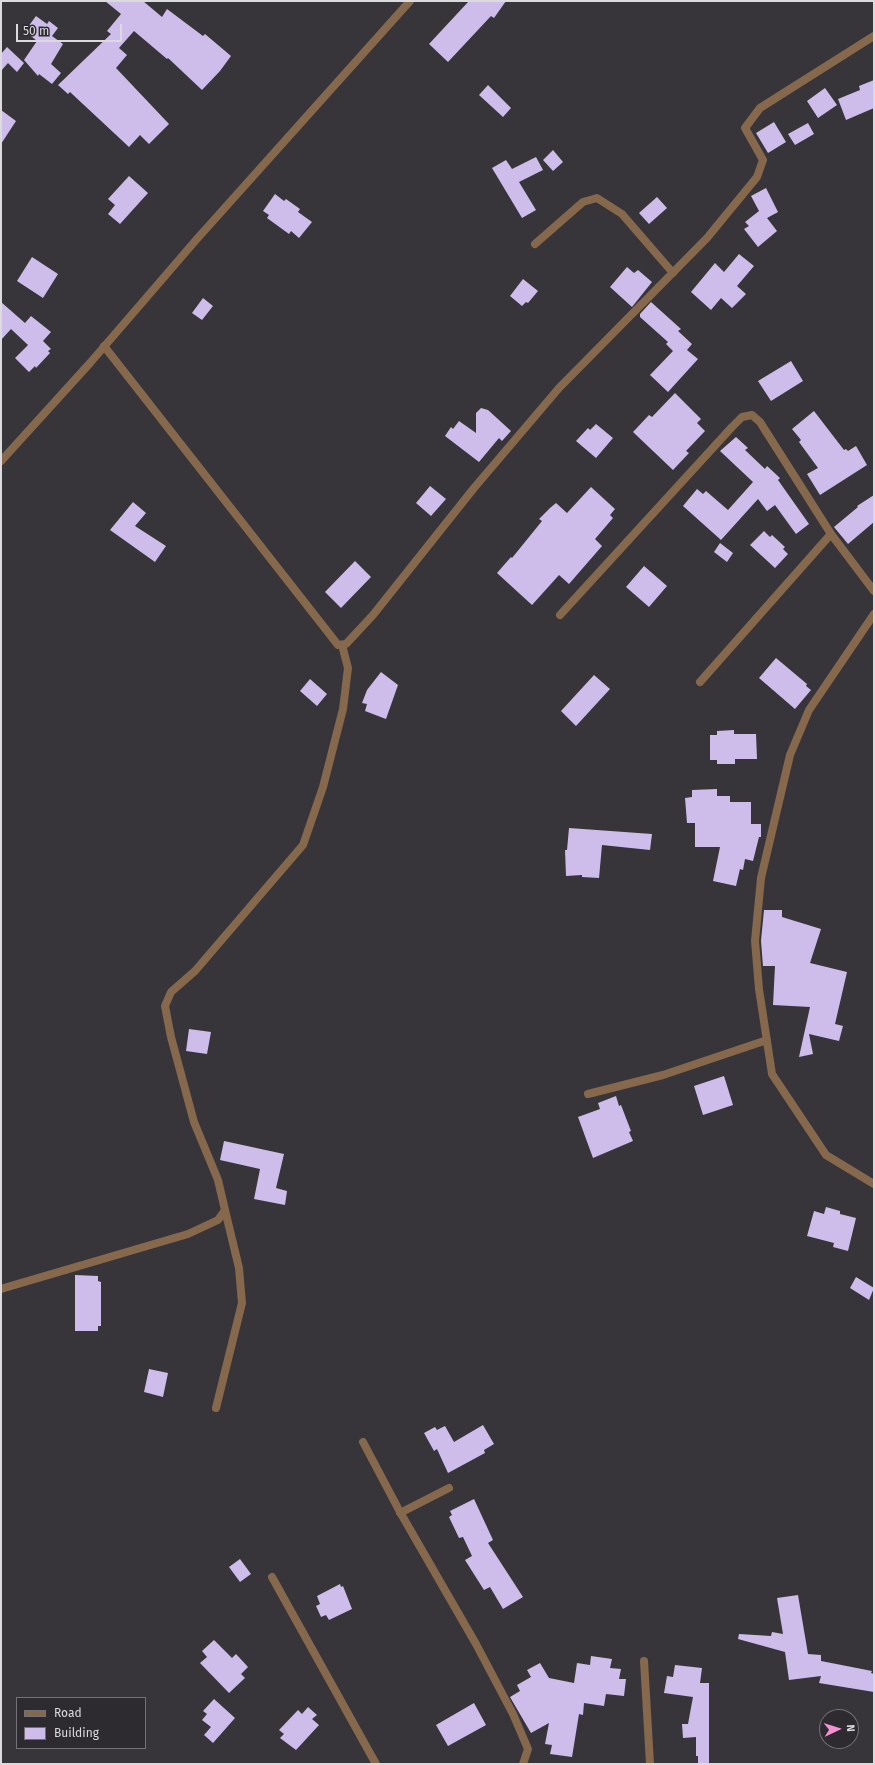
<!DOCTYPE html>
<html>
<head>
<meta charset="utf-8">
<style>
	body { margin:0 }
	#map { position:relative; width:875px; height:1765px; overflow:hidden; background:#37353a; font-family:"Fira Sans",sans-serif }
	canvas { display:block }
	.frame { position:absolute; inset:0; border:2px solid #dbdadd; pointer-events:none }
	.legend { position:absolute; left:16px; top:1697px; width:130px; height:52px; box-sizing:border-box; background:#2d2b30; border:1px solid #737175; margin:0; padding:5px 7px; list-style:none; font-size:12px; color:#dbdadd }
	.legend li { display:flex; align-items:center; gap:8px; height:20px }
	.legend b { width:20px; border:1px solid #737175 }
	.north { position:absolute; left:819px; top:1709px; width:40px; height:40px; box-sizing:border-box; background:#2d2b30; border:1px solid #737175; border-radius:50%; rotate:86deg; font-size:11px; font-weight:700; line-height:16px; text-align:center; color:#dbdadd }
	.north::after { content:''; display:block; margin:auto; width:14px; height:18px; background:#f491d4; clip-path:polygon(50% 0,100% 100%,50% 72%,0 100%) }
	.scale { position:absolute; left:16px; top:24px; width:106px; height:18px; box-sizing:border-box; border:2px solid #dbdadd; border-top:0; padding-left:5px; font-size:12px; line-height:14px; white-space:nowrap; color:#dbdadd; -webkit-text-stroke:3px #2d2b30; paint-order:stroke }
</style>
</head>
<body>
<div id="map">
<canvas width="875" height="1765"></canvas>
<div class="frame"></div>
<ul class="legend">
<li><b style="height:5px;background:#86684c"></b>Road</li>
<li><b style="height:11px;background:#cebdeb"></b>Building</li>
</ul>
<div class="north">N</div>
<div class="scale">50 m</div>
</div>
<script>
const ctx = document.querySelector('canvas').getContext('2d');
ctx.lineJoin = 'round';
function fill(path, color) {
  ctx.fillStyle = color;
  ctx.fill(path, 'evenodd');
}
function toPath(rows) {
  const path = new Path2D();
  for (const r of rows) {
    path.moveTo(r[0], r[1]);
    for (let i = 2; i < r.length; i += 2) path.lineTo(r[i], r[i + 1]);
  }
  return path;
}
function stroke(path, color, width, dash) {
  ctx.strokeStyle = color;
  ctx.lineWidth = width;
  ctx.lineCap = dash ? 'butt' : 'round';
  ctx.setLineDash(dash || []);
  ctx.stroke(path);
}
const building = toPath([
	[105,1,143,1,162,17,167,9,203,36,205,34,231,56,220,71,202,90,168,58,167,59,134,31,119,48,127,55,116,68,169,124,149,144,140,135,129,147,70,92,68,94,58,85,111,34,107,31,121,14],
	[469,1,506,1,494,18,491,16,448,62,429,44],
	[36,16,47,24,49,21,58,28,52,36,63,44,51,64,61,73,52,84,39,74,38,76,24,60,37,41,25,31],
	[7,47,24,63,17,72,8,63,1,71,1,54],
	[874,80,874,108,846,120,838,99,860,90,859,86],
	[488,85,511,108,503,117,479,95],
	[825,88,837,105,818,118,807,101],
	[1,110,16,121,1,144],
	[774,122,786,142,768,153,756,133],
	[808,123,814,134,795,145,788,134],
	[553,150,563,162,553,171,543,160],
	[536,157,543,170,519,182,536,210,522,218,492,168,506,160,512,169],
	[129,176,148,193,120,224,108,214,115,205,108,199],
	[766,188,778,212,767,218,777,231,758,247,744,229,749,226,745,222,759,211,751,196],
	[275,194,284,201,286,199,300,209,298,212,312,222,299,238,291,231,289,234,267,218,269,215,263,211],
	[657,197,667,208,649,224,639,213],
	[739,254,754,266,737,286,746,294,732,308,721,298,711,310,691,292,715,263,724,272],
	[32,257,58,274,43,298,17,281],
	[627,267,634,273,638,270,652,282,632,307,610,287],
	[523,279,538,291,528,303,526,302,522,306,510,296],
	[203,298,213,306,202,320,192,313],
	[1,302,25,323,31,316,51,332,43,341,51,349,48,351,50,353,36,368,35,366,29,372,15,358,28,345,11,329,1,340],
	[651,302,681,329,678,331,692,344,687,350,698,359,668,392,650,375,673,351,666,344,668,342,640,317,640,314],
	[791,361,803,381,771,401,758,381],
	[675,393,701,419,697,423,705,431,686,451,689,453,673,470,633,432,649,415,652,417],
	[481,408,488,410,511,431,502,441,499,438,479,462,445,436,451,427,453,429,459,421,476,433,476,413],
	[814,411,844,450,846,449,848,451,856,446,867,465,820,495,807,474,818,468,799,442,801,440,792,429],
	[596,424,613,438,596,458,576,441,588,428,590,430],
	[736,437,748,448,745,450,765,469,767,466,780,478,778,480,809,524,796,534,775,505,767,511,758,499,721,540,683,506,697,489,703,494,706,491,728,510,753,482,720,451],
	[430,486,446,499,431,516,416,503],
	[591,487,615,509,610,515,613,518,595,539,602,546,569,584,559,575,532,605,497,573,511,557,512,558,542,521,539,519,550,508,556,503,567,513],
	[874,495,874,522,848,544,834,527,858,507,857,506],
	[133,502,146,513,135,526,166,546,155,562,110,530],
	[764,531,770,537,772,535,785,547,783,549,788,554,775,568,750,545],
	[720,543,733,553,727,562,714,552],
	[355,561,371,577,341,608,325,592],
	[644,566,667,586,649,607,626,587],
	[776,658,807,684,806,686,811,690,795,709,759,678],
	[381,672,398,685,386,719,365,711,367,704,362,703,367,690],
	[594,675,610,689,576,726,561,711],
	[310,679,327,694,317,706,300,691],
	[734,730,734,734,756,734,757,759,735,759,735,764,717,764,717,760,710,760,710,735,717,735,717,731],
	[717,789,717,796,730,796,730,802,751,802,751,824,761,824,761,837,759,837,753,861,745,859,743,870,740,869,736,886,713,881,720,847,695,847,695,823,687,823,685,798,692,797,692,790],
	[569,828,652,834,650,850,602,845,599,878,582,877,582,875,566,876,565,850,567,850],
	[764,910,782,910,782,917,821,929,810,963,847,972,835,1024,843,1026,839,1041,809,1034,813,1054,799,1057,810,1007,773,1005,775,966,763,966,761,941],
	[189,1029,211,1032,207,1054,186,1051],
	[724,1076,733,1105,703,1115,694,1086],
	[616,1096,619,1106,621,1105,631,1131,629,1132,633,1141,593,1158,578,1117,600,1109,598,1103],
	[224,1141,284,1154,276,1188,287,1191,285,1205,254,1199,260,1169,220,1160],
	[826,1207,840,1211,840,1214,856,1218,848,1251,833,1247,834,1243,807,1236,814,1211,824,1214],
	[75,1275,98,1276,98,1281,101,1282,101,1326,98,1326,98,1331,75,1331],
	[856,1277,874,1288,869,1300,850,1288],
	[149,1369,168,1373,163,1397,144,1392],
	[483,1425,494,1444,484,1450,485,1453,448,1473,437,1449,434,1451,424,1433,435,1427,437,1430,445,1426,454,1442],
	[474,1499,493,1540,488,1543,523,1597,503,1609,490,1587,484,1590,465,1560,472,1556,463,1537,459,1538,449,1517,452,1515,450,1511],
	[240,1559,251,1574,240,1582,229,1567],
	[340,1584,341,1587,343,1586,352,1609,329,1620,326,1615,321,1617,316,1606,320,1604,317,1596],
	[798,1595,808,1654,821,1655,821,1661,872,1671,871,1673,874,1674,874,1692,819,1683,821,1676,789,1680,785,1652,738,1639,739,1634,771,1636,772,1632,783,1634,777,1598],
	[214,1640,232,1658,236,1654,248,1667,241,1674,245,1678,229,1693,200,1663,207,1657,202,1651],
	[591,1656,612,1659,610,1668,621,1669,619,1679,626,1679,624,1696,606,1694,604,1706,584,1703,583,1715,579,1714,572,1757,550,1754,552,1745,545,1744,549,1723,531,1733,510,1697,520,1691,517,1685,531,1677,527,1670,540,1663,549,1678,574,1683,577,1663,590,1665],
	[675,1665,702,1668,700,1683,709,1683,709,1764,698,1764,698,1756,696,1756,696,1737,683,1738,682,1724,688,1724,693,1697,664,1693,667,1676,673,1677],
	[214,1699,235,1718,213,1743,204,1735,211,1727,202,1720,207,1714,203,1711],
	[474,1703,486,1725,448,1746,436,1725],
	[308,1707,317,1715,312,1719,319,1725,296,1750,280,1738,284,1734,279,1730,298,1710,302,1714]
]);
const street = toPath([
	[535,244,583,202,597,198,622,214,673,273],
	[104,346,338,645,346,644,373,615,474,488,559,388,707,238,757,177,763,160,745,128,760,108,874,36],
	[1,461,90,363,196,240,410,1],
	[874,614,809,710,790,755,761,878,755,941,759,989,772,1074,826,1155,874,1184],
	[560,615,732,427,742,417,752,415,760,422,831,534,874,591],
	[700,682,831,534],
	[588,1094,663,1075,767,1040],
	[1,1289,188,1234,218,1220,225,1210,218,1180,194,1122,171,1037,165,1006,171,992,195,971,303,845,323,787,343,709,348,668,342,645],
	[216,1408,242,1303,239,1268,225,1210],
	[363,1442,400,1512,476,1644,513,1714,528,1749,523,1764],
	[400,1513,449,1488],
	[272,1577,376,1764],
	[644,1661,650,1764]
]);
fill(building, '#cebdeb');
stroke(street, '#86684c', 8);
</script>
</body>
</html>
